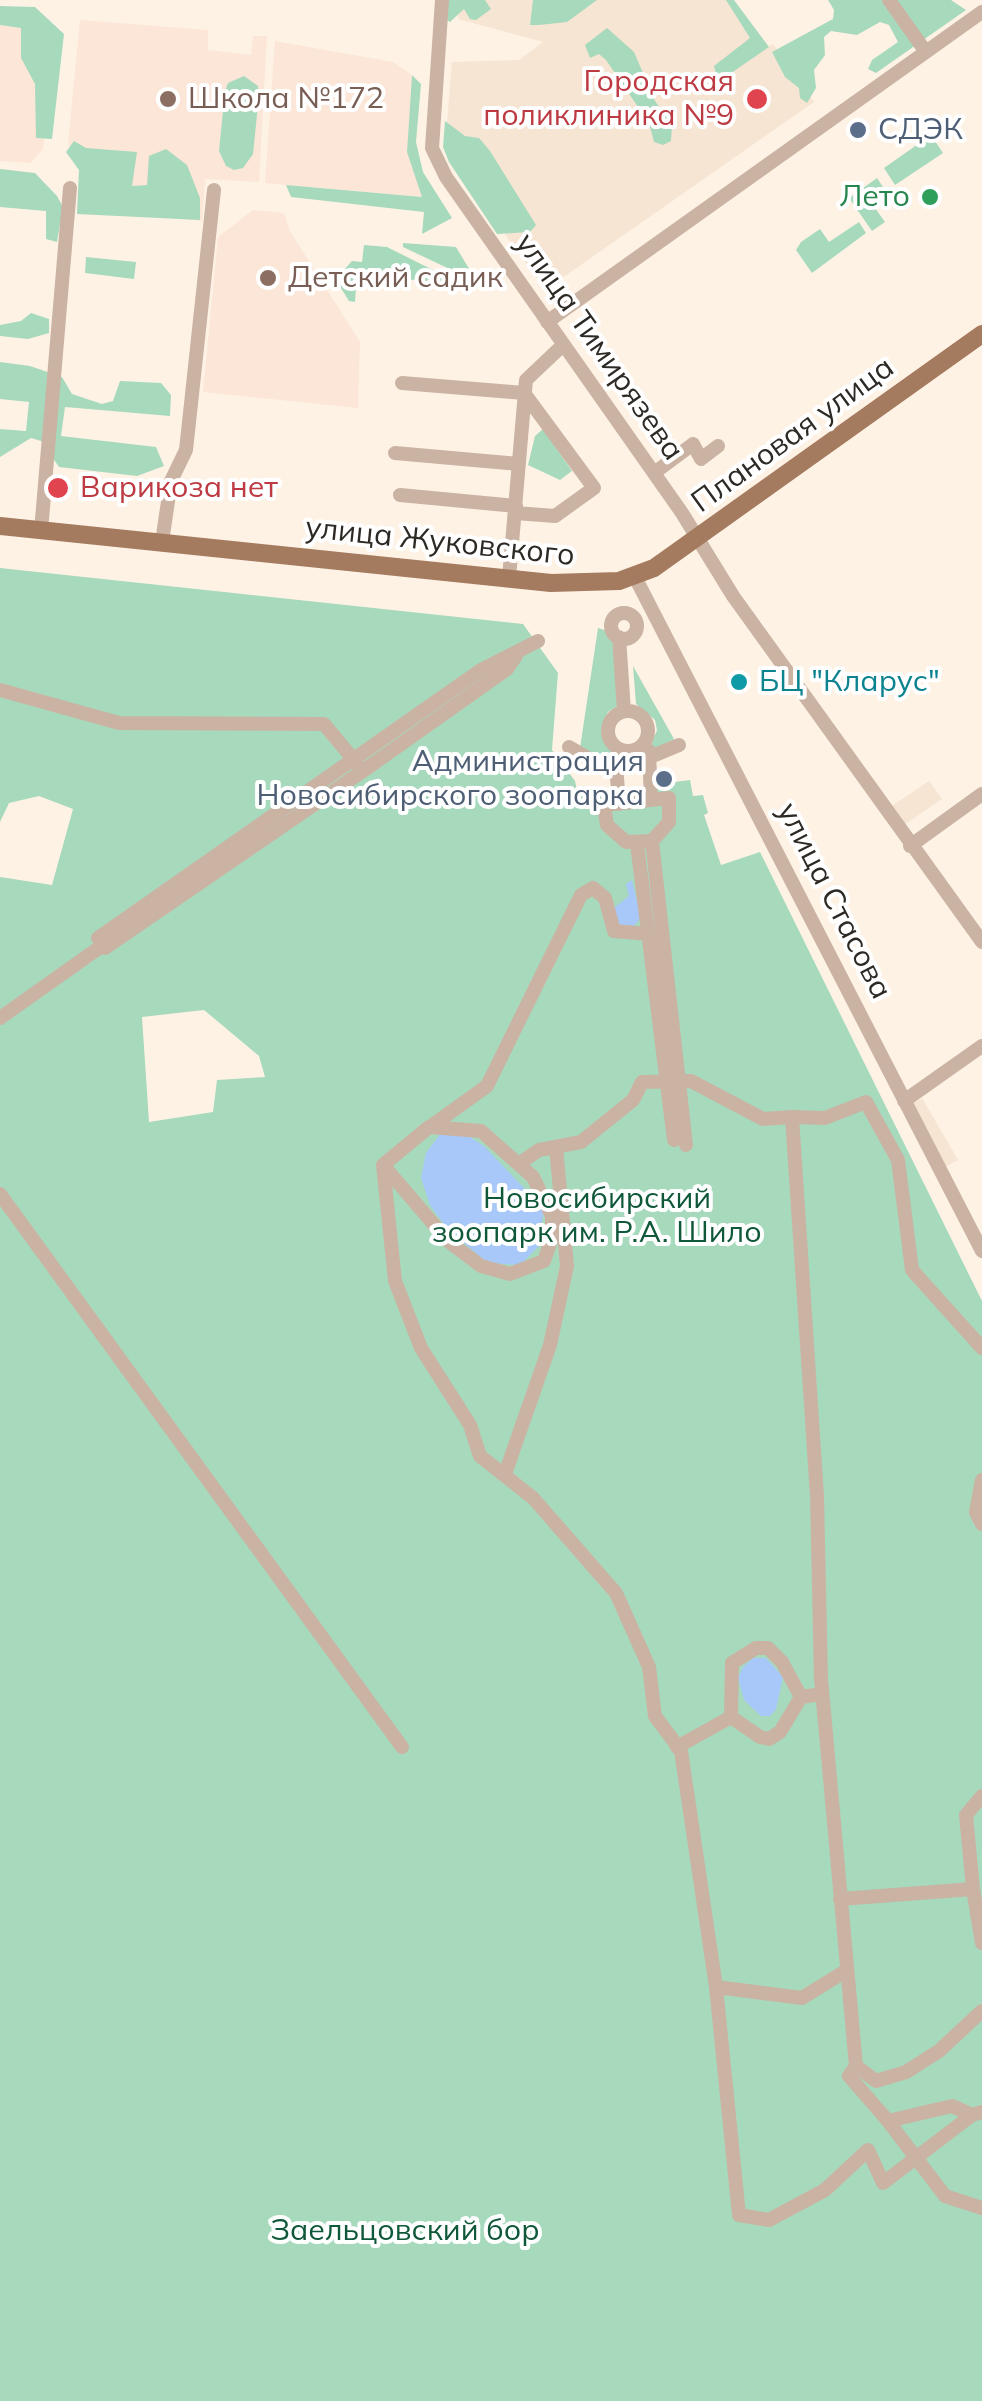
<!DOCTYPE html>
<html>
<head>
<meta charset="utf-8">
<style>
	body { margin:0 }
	canvas { display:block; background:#fef2e5 }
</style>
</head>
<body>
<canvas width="982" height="2401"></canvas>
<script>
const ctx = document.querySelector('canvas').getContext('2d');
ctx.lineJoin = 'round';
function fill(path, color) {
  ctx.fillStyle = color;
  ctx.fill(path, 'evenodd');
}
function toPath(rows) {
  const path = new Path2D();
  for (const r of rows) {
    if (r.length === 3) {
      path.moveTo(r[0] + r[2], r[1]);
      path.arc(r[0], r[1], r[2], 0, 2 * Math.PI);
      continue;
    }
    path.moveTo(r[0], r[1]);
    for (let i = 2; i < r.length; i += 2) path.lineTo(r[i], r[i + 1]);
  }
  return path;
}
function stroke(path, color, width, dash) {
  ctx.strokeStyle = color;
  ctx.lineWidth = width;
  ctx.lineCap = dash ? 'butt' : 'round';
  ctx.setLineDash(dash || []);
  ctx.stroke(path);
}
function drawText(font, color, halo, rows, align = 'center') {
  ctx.font = font + ' Mulish,sans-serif';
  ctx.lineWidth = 8;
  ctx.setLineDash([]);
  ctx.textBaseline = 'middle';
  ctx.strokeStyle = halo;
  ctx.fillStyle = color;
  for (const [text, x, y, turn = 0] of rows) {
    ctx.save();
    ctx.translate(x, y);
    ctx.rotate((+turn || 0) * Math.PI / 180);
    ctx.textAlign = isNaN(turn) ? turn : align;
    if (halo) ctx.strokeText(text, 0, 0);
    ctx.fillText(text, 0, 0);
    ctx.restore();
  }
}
const built = toPath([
	[459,0,732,0,768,47,773,44,814,102,545,290,460,172,446,135,452,62,519,60,543,42,458,19],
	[929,781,942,799,904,825,892,806],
	[922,1098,958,1160,945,1167,910,1105]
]);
const education = toPath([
	[0,18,55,31,43,149,30,163,0,161],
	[80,20,208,30,208,50,251,55,253,36,267,36,259,182,205,179,202,221,80,209,84,167,68,144],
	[275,41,393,62,412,75,407,152,423,197,265,183],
	[253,210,284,213,290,231,360,342,358,408,203,392,218,237]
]);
const green = toPath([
	[448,0,485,0,491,9,476,20,470,19,464,9,450,22,444,18],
	[533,0,597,0,567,22,539,25,530,25],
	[726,0,734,0,769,47,718,82,714,66,750,38],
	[828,0,951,0,966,10,876,73,868,69,872,60,898,42,889,25,880,22,857,35,831,31,824,37,825,55,814,70,816,88,807,103,800,98,799,88,785,77,772,52,833,19,834,10],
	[0,6,35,7,64,34,52,139,36,138,35,84,21,58,21,28,0,25],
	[607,28,634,52,655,101,672,124,671,141,663,145,654,142,649,123,606,60,599,54,590,58,585,45],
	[412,75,421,84,416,142,423,172,452,218,422,234,424,212,291,197,286,185,422,197,407,152],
	[244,76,258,86,259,95,253,154,243,168,234,170,226,166,219,151,225,91,228,83],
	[445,121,465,136,479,138,490,151,536,225,530,232,497,234,449,162,443,147],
	[931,135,943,153,895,185,884,168],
	[74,141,86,148,137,152,132,186,147,185,149,156,166,149,187,165,200,198,200,220,77,214,79,170,66,152],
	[0,169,35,173,57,196,63,207,57,242,46,239,46,211,0,207],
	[877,178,885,190,870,201,885,222,872,231,849,198],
	[859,222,866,233,812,273,796,250,801,242,820,229,829,242],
	[403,243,456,247,477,282,403,247],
	[364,245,387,247,463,285,357,274,355,302,349,301,329,269,344,270,352,261,362,262],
	[86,257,136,262,134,279,85,273],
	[31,313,49,319,49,333,28,339,0,336,0,325,21,321],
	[0,362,30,366,62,377,72,394,102,404,113,401,120,381,161,383,171,395,170,416,65,407,61,436,156,447,164,466,137,476,59,467,41,441,31,438,0,457,0,429,26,431,29,402,0,399],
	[543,429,572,471,560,480,528,465,535,436],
	[0,568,523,624,558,673,552,750,575,781,578,795,690,780,693,796,703,795,708,813,704,815,721,865,760,852,982,1301,982,2401,0,2401,0,877,52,885,73,809,39,796,9,803,0,822],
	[204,1010,259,1056,265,1077,217,1080,213,1112,149,1122,142,1017],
	[598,628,610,632,616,643,620,704,608,712,601,729,604,743,617,757,604,758,580,748],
	[633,666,674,739,653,751,649,750,657,730,655,720,636,704]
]);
const water = toPath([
	[632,880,641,918,630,930,617,924,614,908,629,896,626,884],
	[441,1133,466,1134,485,1147,544,1209,538,1247,520,1265,488,1263,448,1230,430,1205,421,1178,426,1153],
	[753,1658,766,1658,783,1677,776,1709,770,1716,761,1716,744,1700,738,1678,743,1667]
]);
const minor = toPath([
	[442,0,432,148,446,177,682,513,733,596,982,942],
	[889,0,926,52],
	[547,322,982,12],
	[402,383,524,393,594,488,555,516,515,513],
	[395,453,519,464],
	[654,473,693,444,701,459,718,446],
	[400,495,516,506],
	[41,531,70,188],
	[162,542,171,481,186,450,214,190],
	[635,577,982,1251],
	[509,578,526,380,563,345],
	[624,626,13],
	[619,637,624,711],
	[0,690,119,723,324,724,363,771,507,669,516,656],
	[628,731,20],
	[569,747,591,760,631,765,679,745],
	[649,751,651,800],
	[616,765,619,804],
	[669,798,669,822,652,841,626,842,607,825,604,805,669,798],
	[652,841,686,1145],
	[637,844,674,1140],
	[910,846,982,794],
	[98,938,481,670,538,641],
	[105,948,363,771],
	[0,1018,103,945],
	[904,1101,982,1046],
	[792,1117,825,1118,866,1102,898,1160,912,1270,982,1348],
	[429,1127,481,1131,533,1177,552,1216,552,1238,544,1261,510,1274,481,1266,448,1241,383,1165,429,1127],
	[430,1127,487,1086,581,895,593,888,605,898,614,931,650,934],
	[520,1163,539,1150,581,1142,633,1100,642,1082,691,1081,763,1119,792,1117,817,1496,821,1679,856,2066,849,2076,888,2121,952,2106,972,2115,982,2112],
	[383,1165,395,1281,421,1348,470,1425,480,1456,533,1498,616,1593,649,1667,655,1716,681,1751,716,1987,802,1998,844,1972],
	[0,1194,402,1747],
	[505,1474,550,1345,567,1266,556,1147],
	[982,1480,976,1512,982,1524],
	[801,1697,782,1662,768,1648,756,1648,732,1663,731,1717,760,1737,769,1739,780,1732,801,1697,822,1694],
	[677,1747,731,1717],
	[973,1889,966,1815,982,1796],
	[840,1899,973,1889,982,1943],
	[716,1987,739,2215,769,2220,825,2190,868,2150,883,2183,972,2115],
	[856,2066,876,2081,906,2072,939,2051,982,2011],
	[888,2121,945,2196,982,2208]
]);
const major = toPath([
	[0,526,551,583,619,581,654,568,982,334]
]);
const markers = [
	[168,99,10,"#8d6e63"],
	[757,99,12,"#e0444e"],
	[858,130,10,"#5c6f8a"],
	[930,197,10,"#2e9e5b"],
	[268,278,10,"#8d6e63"],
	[58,488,12,"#e0444e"],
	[739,682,10,"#0f9aa8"],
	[664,779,10,"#5c6f8a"]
];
const healthNames = [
	["Городская",734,82],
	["поликлиника №9",734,116],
	["Варикоза нет",80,488,"left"]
];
const educationNames = [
	["Школа №172",188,99],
	["Детский садик",288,278]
];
const serviceNames = [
	["СДЭК",878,130],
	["Администрация",644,762,"right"],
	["Новосибирского зоопарка",644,796,"right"]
];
const leisureNames = [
	["Лето",910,197]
];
const streetNames = [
	["улица Тимирязева",599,347,55],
	["Плановая улица",793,435,-36],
	["улица Жуковского",440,542,6],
	["улица Стасова",834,901,63]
];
const cultureNames = [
	["БЦ \"Кларус\"",759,682]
];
const parkNames = [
	["Новосибирский",597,1199],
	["зоопарк им. Р.А. Шило",597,1233],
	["Заельцовский бор",405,2231]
];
fill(built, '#f6e5d2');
fill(education, '#fbe6d7');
fill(green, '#a7d9bd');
fill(water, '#a8c8f9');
stroke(minor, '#cbb3a4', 14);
stroke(major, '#a57b60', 18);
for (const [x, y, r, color] of markers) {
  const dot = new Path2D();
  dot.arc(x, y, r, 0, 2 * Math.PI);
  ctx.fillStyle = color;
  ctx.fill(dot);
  stroke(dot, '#fff', 4);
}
drawText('30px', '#be3a42', '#fff', healthNames, 'right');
drawText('30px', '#785e54', '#fff', educationNames, 'left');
drawText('30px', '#4e5e75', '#fff', serviceNames, 'left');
drawText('30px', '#27864d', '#fff', leisureNames, 'right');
drawText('30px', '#2d2924', '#fff', streetNames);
drawText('30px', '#0d838f', '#fff', cultureNames, 'left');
drawText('30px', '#0f5839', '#fff', parkNames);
</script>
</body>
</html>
